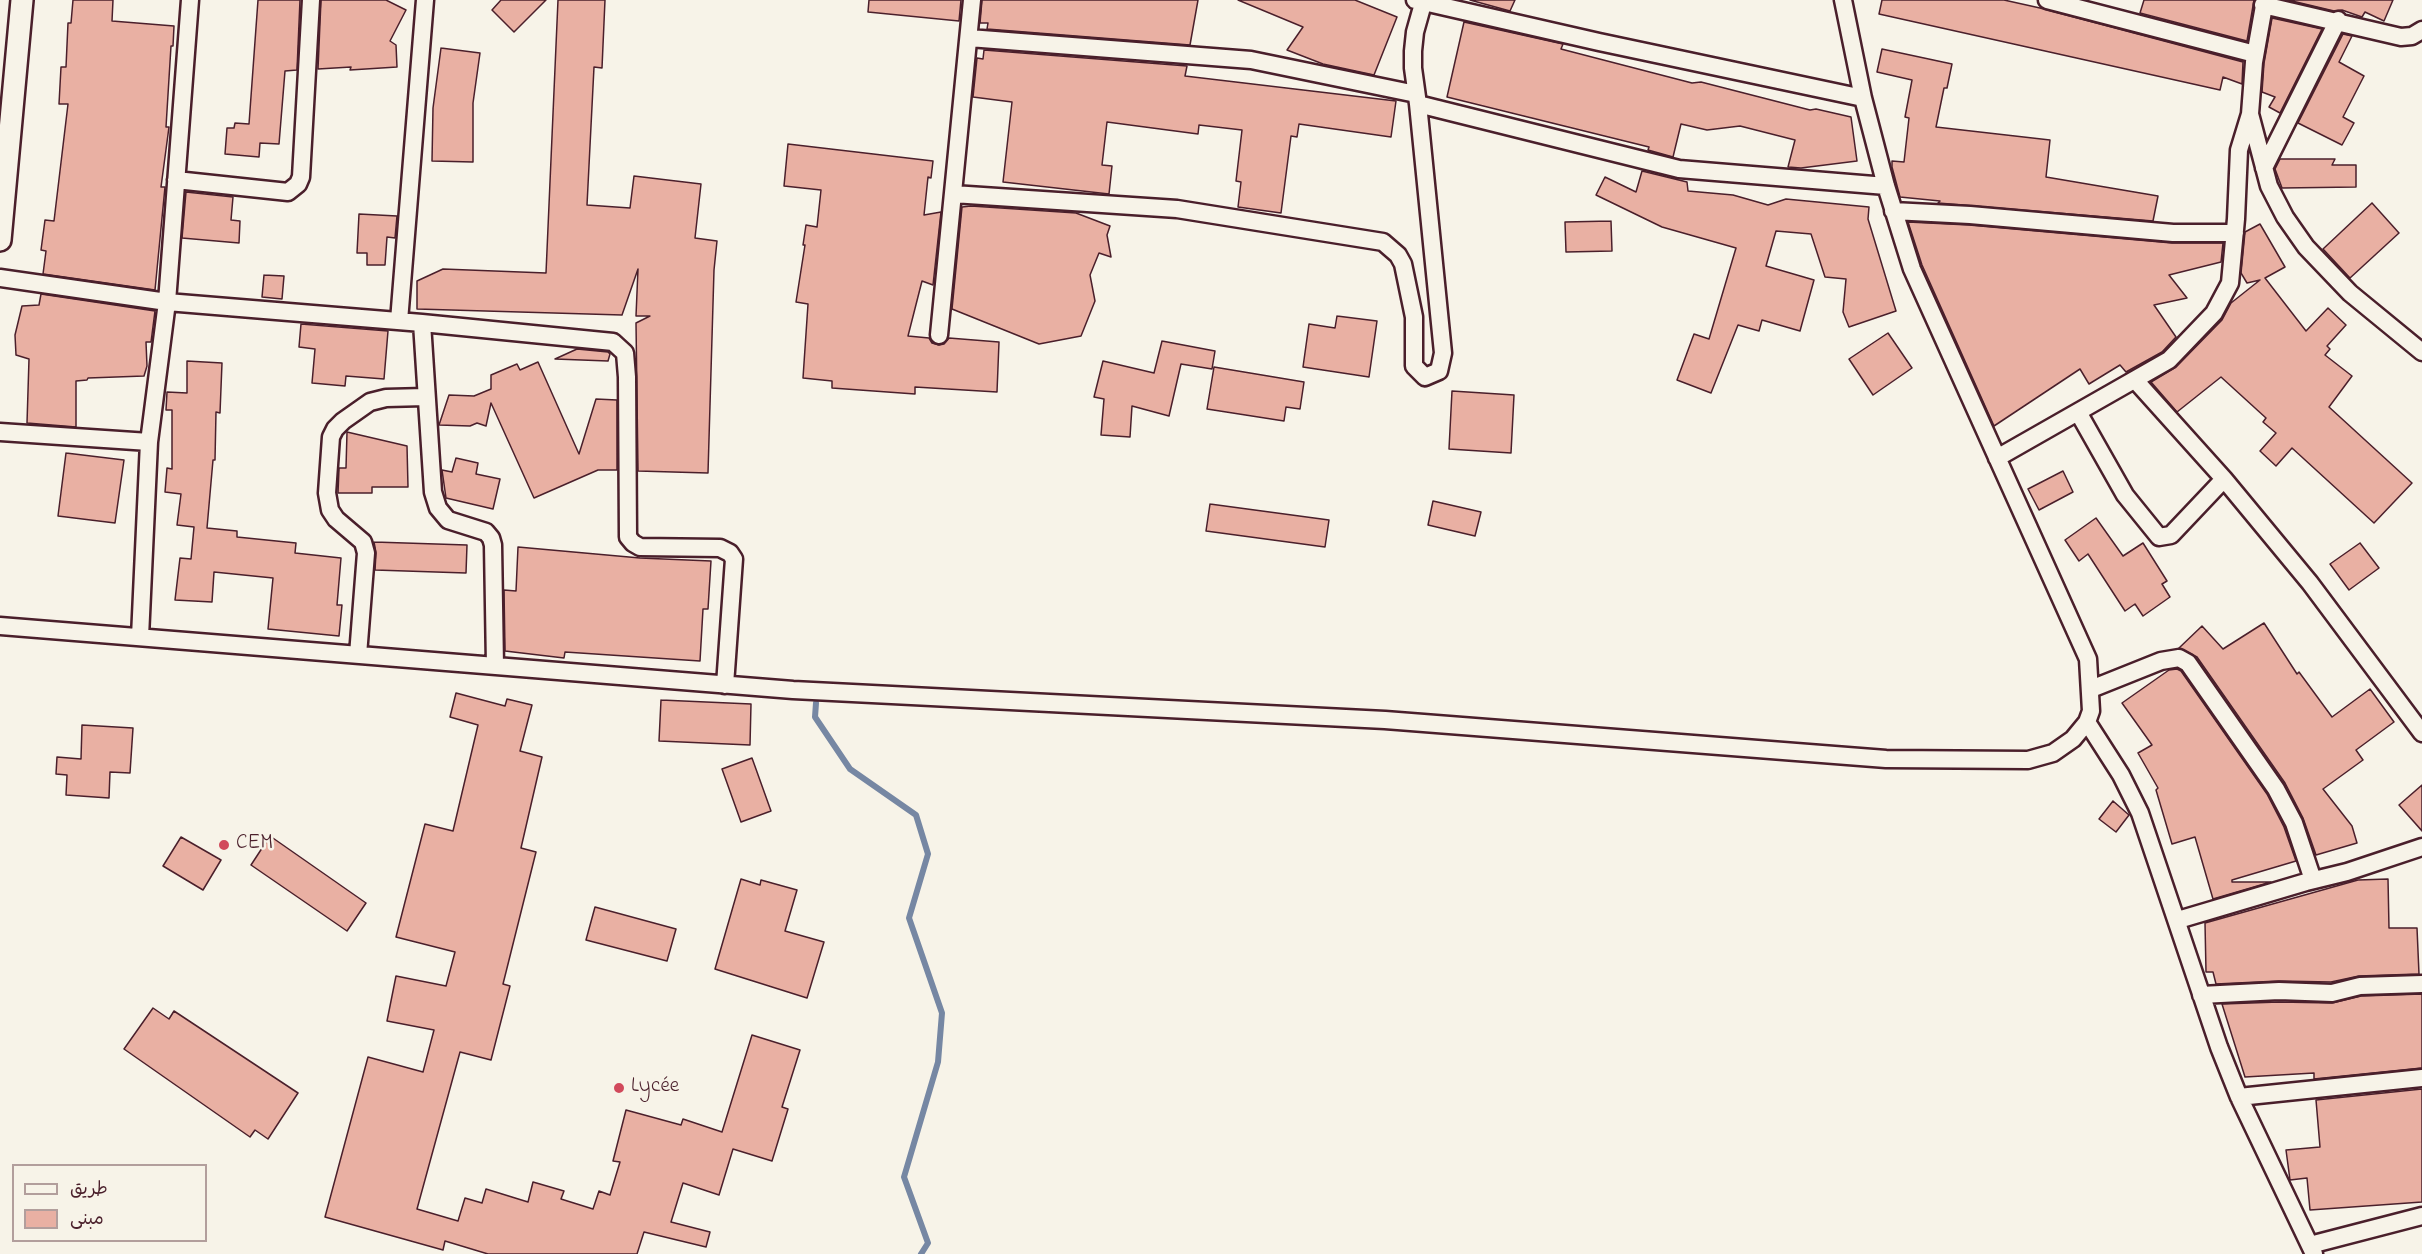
<!DOCTYPE html>
<html>
<head>
<meta charset="utf-8">
<style>
	body { margin:0 }
	#map { position:relative; width:2422px; height:1254px; overflow:hidden; background:#f7f3e8; font-family:"Indie Flower","Playpen Sans Arabic",sans-serif }
	canvas { display:block }
	.legend { position:absolute; left:12px; top:1164px; width:195px; height:78px; box-sizing:border-box; background:#f7f3e8; border:2px solid #b29e9c; margin:0; padding:8px 10px; list-style:none; font-size:18px; color:#4a1f2b }
	.legend li { display:flex; align-items:center; gap:12px; height:30px }
	.legend b { width:30px; border:2px solid #b29e9c }
</style>
</head>
<body>
<div id="map">
<canvas width="2422" height="1254"></canvas>
<ul class="legend">
<li><b style="height:8px;background:#f7f3e8"></b>طريق</li>
<li><b style="height:16px;background:#e9b0a3"></b>مبنى</li>
</ul>
</div>
<script>
const ctx = document.querySelector('canvas').getContext('2d');
ctx.lineJoin = 'round';
function toPath(rows) {
  const path = new Path2D();
  for (const r of rows) {
    path.moveTo(r[0], r[1]);
    for (let i = 2; i < r.length; i += 2) path.lineTo(r[i], r[i + 1]);
  }
  return path;
}
function stroke(path, color, width, dash) {
  ctx.strokeStyle = color;
  ctx.lineWidth = width;
  ctx.lineCap = dash ? 'butt' : 'round';
  ctx.setLineDash(dash || []);
  ctx.stroke(path);
}
function fill(path, color) {
  ctx.fillStyle = color;
  ctx.fill(path, 'evenodd');
}
function drawText(font, color, halo, rows, align = 'center') {
  ctx.font = font + ' "Indie Flower",sans-serif';
  ctx.lineWidth = 5;
  ctx.setLineDash([]);
  ctx.textBaseline = 'middle';
  ctx.strokeStyle = halo;
  ctx.fillStyle = color;
  for (const [text, x, y, turn = 0] of rows) {
    ctx.save();
    ctx.translate(x, y);
    ctx.rotate((+turn || 0) * Math.PI / 180);
    ctx.textAlign = isNaN(turn) ? turn : align;
    if (halo) ctx.strokeText(text, 0, 0);
    ctx.fillText(text, 0, 0);
    ctx.restore();
  }
}
const stream = toPath([
	[816,703,815,717,850,769,916,815,928,854,909,918,942,1013,938,1062,904,1177,928,1243,921,1254]
]);
const building = toPath([
	[73,0,113,0,112,21,174,26,173,46,171,46,166,127,169,127,161,187,165,187,155,290,43,274,46,251,41,250,45,220,54,221,68,104,59,104,61,67,66,67,68,23,71,23,73,0],
	[258,0,300,0,297,70,285,71,279,144,260,143,259,157,225,154,227,128,234,128,235,123,249,124,258,0],
	[321,0,386,0,406,10,390,41,396,45,397,67,350,70,351,67,318,69,321,0],
	[501,0,546,0,514,32,492,10,501,0],
	[558,0,605,0,602,68,594,67,587,205,630,208,634,176,701,184,695,238,717,241,714,270,708,473,638,471,636,323,650,316,636,316,638,269,622,315,417,309,417,281,443,269,546,273,558,0],
	[869,0,961,0,959,21,868,12,869,0],
	[982,0,1198,0,1190,45,987,29,988,23,980,23,982,0],
	[1238,0,1355,0,1397,17,1374,75,1323,64,1287,50,1303,27,1238,0],
	[1470,0,1515,0,1510,11,1470,0],
	[1882,0,2004,0,2040,8,2243,62,2242,84,2223,77,2220,90,1879,14,1882,0],
	[2144,0,2254,0,2247,41,2140,13,2144,0],
	[2288,0,2393,0,2384,21,2365,12,2362,17,2342,10,2334,11,2288,0],
	[2272,18,2322,29,2280,113,2269,107,2275,97,2262,92,2264,63,2272,18],
	[1464,22,1563,44,1561,49,1692,83,1701,82,1810,110,1816,109,1851,117,1857,161,1801,168,1788,167,1795,140,1740,126,1707,130,1681,124,1673,157,1648,150,1649,147,1447,97,1464,22],
	[2343,34,2352,36,2339,62,2364,76,2343,117,2354,123,2342,145,2298,123,2343,34],
	[441,48,480,53,473,103,473,162,432,161,433,108,441,48],
	[1882,49,1952,64,1947,88,1944,88,1936,127,2050,140,2046,177,2158,196,2153,221,1938,203,1940,201,1900,197,1892,167,1892,161,1904,162,1909,118,1905,117,1912,80,1877,72,1882,49],
	[984,50,1187,66,1185,76,1396,101,1391,137,1299,124,1297,137,1291,136,1281,213,1238,207,1241,182,1236,181,1242,130,1199,125,1198,134,1107,122,1102,165,1112,166,1109,194,1003,182,1012,102,973,97,977,58,983,59,984,50],
	[788,144,933,161,931,178,928,177,924,215,941,212,933,285,922,281,908,336,929,338,932,343,939,345,944,344,949,338,999,342,997,392,915,387,915,394,832,388,832,381,803,378,808,304,796,302,805,245,803,245,806,225,817,227,821,190,784,186,788,144],
	[2280,159,2335,159,2332,165,2356,165,2356,187,2282,188,2275,169,2280,159],
	[1642,171,1687,182,1688,191,1733,195,1768,205,1786,199,1869,207,1868,219,1896,311,1849,327,1843,312,1846,279,1825,277,1811,234,1776,231,1766,266,1814,280,1800,331,1762,320,1759,331,1738,325,1711,393,1677,380,1694,334,1709,339,1736,248,1662,227,1596,195,1605,177,1636,192,1642,171],
	[186,192,233,197,231,220,240,221,239,243,182,238,186,192],
	[2372,203,2399,233,2350,278,2323,249,2372,203],
	[971,206,1076,213,1110,226,1107,235,1111,257,1099,253,1090,275,1095,301,1081,336,1039,344,952,309,962,207,971,206],
	[359,214,397,216,395,238,387,237,385,265,367,265,367,253,357,253,359,214],
	[1611,221,1612,251,1566,252,1565,222,1611,221],
	[1908,222,1969,225,2172,243,2223,243,2221,262,2169,275,2187,298,2154,305,2176,337,2162,352,2126,372,2120,365,2089,384,2080,369,1994,426,1922,265,1908,222],
	[2260,224,2285,267,2265,278,2306,331,2328,308,2346,325,2327,346,2330,349,2325,355,2352,376,2329,407,2412,483,2374,523,2292,448,2276,466,2260,451,2276,433,2263,422,2266,418,2221,377,2177,412,2151,382,2176,367,2222,320,2231,303,2260,280,2247,283,2241,273,2245,232,2260,224],
	[264,275,284,276,282,299,262,297,264,275],
	[41,294,155,311,151,342,146,342,147,366,144,376,88,378,87,380,76,381,76,427,27,423,29,359,16,355,15,335,22,306,39,305,41,294],
	[1337,316,1377,321,1369,377,1303,367,1309,324,1335,328,1337,316],
	[301,324,388,331,384,379,346,376,345,386,312,383,315,349,299,347,301,324],
	[1888,333,1912,368,1873,395,1849,359,1888,333],
	[1162,341,1215,351,1212,369,1181,364,1169,416,1132,406,1130,437,1101,435,1104,399,1094,397,1103,361,1154,373,1162,341],
	[577,349,608,352,610,354,608,361,555,359,577,349],
	[187,361,222,363,220,413,216,412,215,460,213,460,207,528,237,531,237,537,296,543,295,553,341,558,337,605,342,605,339,636,268,629,273,578,214,572,212,602,175,600,180,558,191,559,194,527,177,525,181,494,165,492,167,468,172,469,172,410,166,410,167,392,187,393,187,361],
	[538,362,579,454,596,399,617,400,617,470,598,470,534,498,491,403,486,426,477,423,470,426,439,425,449,395,474,396,491,389,491,375,517,364,520,370,538,362],
	[1214,367,1304,382,1300,409,1286,407,1284,421,1207,409,1214,367],
	[1452,391,1514,395,1511,453,1449,449,1452,391],
	[347,432,407,446,408,487,372,487,372,493,338,493,339,468,346,468,347,432],
	[66,453,124,460,115,523,58,516,66,453],
	[456,458,478,463,476,474,500,479,493,509,446,498,442,470,452,472,456,458],
	[2063,471,2073,492,2039,510,2028,489,2063,471],
	[1433,501,1481,512,1475,536,1428,525,1433,501],
	[1210,504,1329,520,1325,547,1206,531,1210,504],
	[2096,518,2123,556,2143,543,2167,581,2162,584,2170,597,2143,616,2135,604,2125,611,2088,554,2079,561,2065,540,2096,518],
	[374,542,467,545,466,573,375,570,376,553,374,542],
	[2360,543,2379,568,2349,590,2330,564,2360,543],
	[518,547,640,558,711,561,708,609,703,609,700,661,565,652,564,658,505,651,504,590,516,591,518,547],
	[2264,623,2297,674,2299,672,2332,717,2370,689,2394,722,2356,750,2363,760,2323,789,2352,826,2357,843,2316,855,2303,818,2285,783,2197,657,2179,648,2202,626,2223,649,2264,623],
	[2177,669,2181,671,2267,794,2284,827,2296,861,2232,880,2232,882,2271,882,2213,899,2195,837,2172,844,2156,790,2158,788,2138,753,2152,745,2122,703,2169,670,2177,669],
	[456,693,505,706,507,699,532,705,520,751,542,757,521,848,536,852,503,984,510,986,491,1060,460,1052,417,1209,458,1221,465,1198,482,1203,486,1189,528,1202,533,1182,564,1191,561,1199,593,1209,599,1191,610,1195,620,1162,613,1161,626,1110,681,1125,683,1119,722,1132,752,1035,800,1050,782,1107,788,1109,772,1161,733,1149,719,1195,683,1183,671,1222,710,1232,706,1247,644,1232,637,1254,488,1254,445,1241,443,1250,325,1217,368,1057,423,1072,434,1030,387,1021,396,976,446,986,455,952,396,937,425,824,453,831,478,725,450,717,456,693],
	[661,700,751,704,750,745,659,741,661,700],
	[82,725,133,728,130,773,110,772,109,798,66,795,67,775,56,774,57,757,81,759,82,725],
	[752,758,771,811,741,822,722,769,752,758],
	[2422,785,2422,831,2399,805,2422,785],
	[2113,801,2129,815,2116,832,2099,819,2113,801],
	[270,836,366,903,347,931,251,865,270,836],
	[181,837,221,860,203,890,163,866,181,837],
	[741,879,760,885,761,880,797,890,785,931,824,942,807,998,715,969,741,879],
	[2388,879,2389,928,2417,928,2419,974,2359,976,2331,982,2279,981,2216,984,2213,972,2206,972,2205,923,2358,880,2388,879],
	[595,907,676,929,667,961,586,940,595,907],
	[2422,994,2422,1068,2314,1079,2314,1073,2245,1077,2222,1004,2279,1002,2332,1003,2361,996,2422,994],
	[153,1008,169,1019,174,1011,298,1093,268,1139,255,1130,250,1137,124,1049,153,1008],
	[2422,1089,2422,1202,2310,1210,2307,1178,2290,1180,2286,1150,2320,1147,2316,1100,2422,1089]
]);
const minor = toPath([
	[1415,0,1599,42,1863,98],
	[1424,0,1415,32,1413,51,1413,68,1418,104,1679,169,1886,186],
	[2047,0,2255,54],
	[2265,0,2254,62,2250,114,2269,186,2285,217,2306,247,2350,293,2422,352],
	[2263,5,2401,37,2412,36,2422,30],
	[969,38,1251,60,1416,94],
	[2264,168,2338,20],
	[176,180,288,192,298,184,301,177,311,0],
	[953,194,1177,209,1383,242,1398,255,1403,264,1414,317,1414,366,1425,377,1439,371,1443,353,1418,104],
	[1893,211,1970,215,2173,233,2235,233],
	[0,278,167,302,422,323,613,342,625,353,627,377,628,537,633,543,640,547,720,548,730,553,734,559,725,685],
	[399,321,425,0],
	[422,323,433,492,438,508,448,520,486,532,491,538,493,545,495,666],
	[939,335,972,0],
	[2135,380,2224,479,2310,583,2422,733],
	[2078,412,2125,495,2159,537,2171,535,2224,479],
	[0,432,149,442],
	[1997,458,2169,360,2214,313,2230,283,2236,219,2239,150,2250,114],
	[0,626,793,690,1385,720,1886,759,2028,760,2053,753,2073,739,2087,722,2091,711,2088,659,1912,269,1886,186,1863,98,1843,0],
	[140,637,149,442,167,302,190,0],
	[358,655,366,553,363,542,336,519,330,510,327,493,331,437,335,429,343,421,370,402,386,398,425,397],
	[2091,689,2161,661,2179,658,2188,663,2276,789,2294,823,2313,880],
	[2087,722,2121,775,2140,813,2219,1047,2239,1097,2314,1254],
	[2178,920,2306,882,2347,872,2422,847],
	[2201,995,2279,991,2332,993,2360,986,2422,984],
	[2239,1097,2422,1078],
	[2310,1245,2422,1216]
]);
const tertiary = toPath([
	[0,240,22,0]
]);
const markers = [
	[224,845,6,"#d1495b"],
	[619,1088,6,"#d1495b"]
];
const poiNames = [
	["CEM",236,845],
	["Lycée",631,1088]
];
stroke(stream, '#7687a3', 6);
fill(building, '#e9b0a3');
stroke(building, '#4a1f2b', 1.5);
stroke(minor, '#4a1f2b', 21);
stroke(tertiary, '#4a1f2b', 26);
stroke(minor, '#f7f3e8', 16);
stroke(tertiary, '#f7f3e8', 21);
for (const [x, y, r, color] of markers) {
  const dot = new Path2D();
  dot.arc(x, y, r, 0, 2 * Math.PI);
  ctx.fillStyle = color;
  ctx.fill(dot);
  stroke(dot, '#f7f3e8', 2);
}
drawText('21px', '#4a1f2b', '#f7f3e8', poiNames, 'left');
</script>
</body>
</html>
